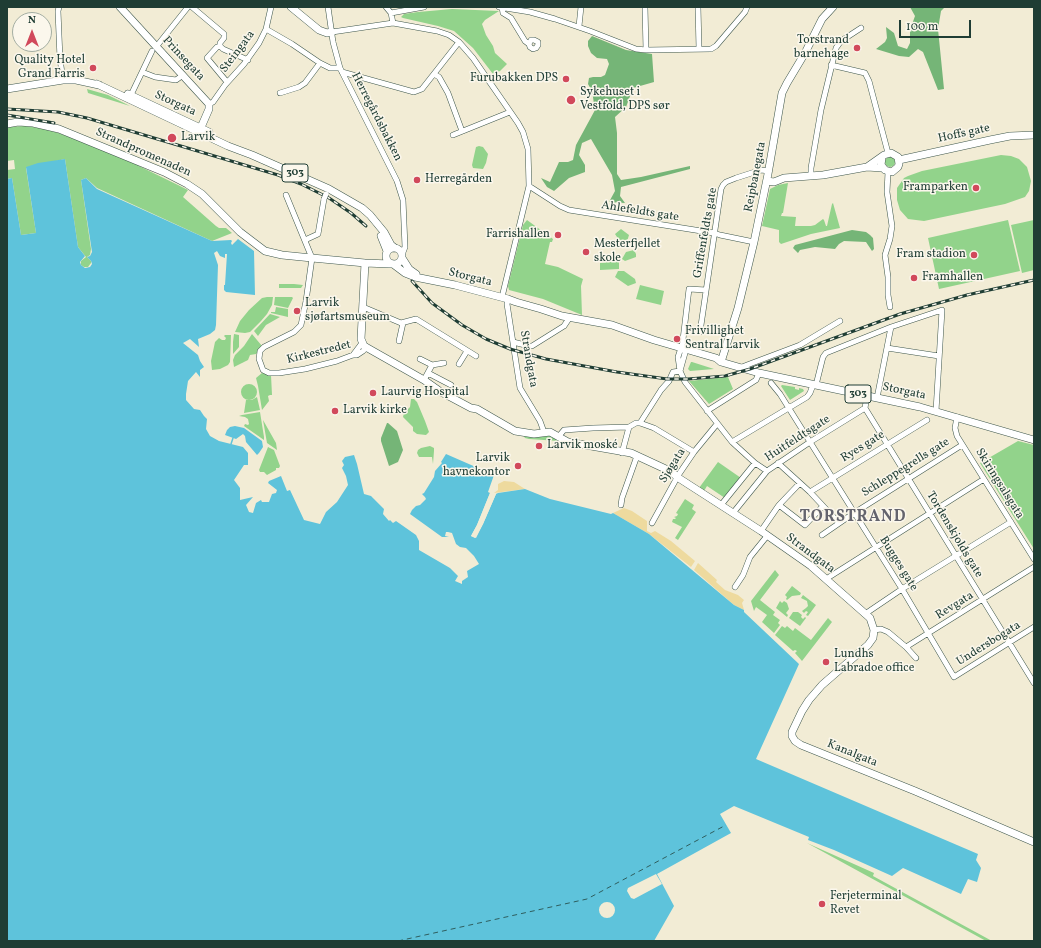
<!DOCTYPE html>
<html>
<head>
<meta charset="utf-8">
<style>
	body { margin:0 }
	#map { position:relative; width:1041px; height:948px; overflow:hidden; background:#f2ecd5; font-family:Vollkorn,serif }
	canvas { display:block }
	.frame { position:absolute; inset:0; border:8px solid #1f3d34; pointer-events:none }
	.north { position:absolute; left:12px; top:12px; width:40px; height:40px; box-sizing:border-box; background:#fbf7ec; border:1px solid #a3ada2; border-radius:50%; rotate:0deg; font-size:11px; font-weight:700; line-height:16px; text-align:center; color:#1f3d34 }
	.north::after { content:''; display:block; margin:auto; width:14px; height:18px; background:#d1495b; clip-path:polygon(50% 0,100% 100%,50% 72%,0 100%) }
	.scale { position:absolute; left:899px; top:20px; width:72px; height:18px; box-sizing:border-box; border:2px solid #1f3d34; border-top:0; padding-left:5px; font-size:12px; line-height:14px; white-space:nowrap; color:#1f3d34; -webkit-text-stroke:3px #fbf7ec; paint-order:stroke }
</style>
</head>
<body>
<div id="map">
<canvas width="1041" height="948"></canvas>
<div class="frame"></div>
<div class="north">N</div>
<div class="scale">100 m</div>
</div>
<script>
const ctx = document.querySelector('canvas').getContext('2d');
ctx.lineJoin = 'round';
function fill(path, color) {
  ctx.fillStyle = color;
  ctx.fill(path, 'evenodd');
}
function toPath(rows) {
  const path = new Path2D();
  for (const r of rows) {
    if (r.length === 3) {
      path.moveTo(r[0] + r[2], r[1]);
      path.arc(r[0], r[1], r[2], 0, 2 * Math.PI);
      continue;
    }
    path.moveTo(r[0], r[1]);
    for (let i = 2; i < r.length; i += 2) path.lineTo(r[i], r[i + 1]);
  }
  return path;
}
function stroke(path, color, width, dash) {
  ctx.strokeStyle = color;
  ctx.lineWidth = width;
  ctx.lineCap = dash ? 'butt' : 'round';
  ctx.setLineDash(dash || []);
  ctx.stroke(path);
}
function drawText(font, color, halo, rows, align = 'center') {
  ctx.font = font + ' Vollkorn,serif';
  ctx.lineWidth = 3;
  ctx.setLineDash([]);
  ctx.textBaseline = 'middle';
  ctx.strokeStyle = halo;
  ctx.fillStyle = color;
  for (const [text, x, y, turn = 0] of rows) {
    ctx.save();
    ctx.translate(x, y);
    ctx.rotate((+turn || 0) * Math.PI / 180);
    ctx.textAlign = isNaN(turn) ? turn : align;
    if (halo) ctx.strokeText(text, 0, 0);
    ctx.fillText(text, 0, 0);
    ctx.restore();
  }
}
const green = toPath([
	[452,9,499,11,485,20,482,24,486,35,493,46,495,53,507,64,500,71,493,74,473,48,454,31,438,26,403,18,401,17,404,14,418,12],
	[87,89,108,95,130,106,88,93],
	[25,126,46,129,92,144,136,163,139,166,178,185,188,190,183,197,216,226,219,228,226,228,232,233,212,241,97,188,86,178,81,180,91,249,90,255,87,257,91,261,91,263,88,267,84,267,81,265,81,261,86,257,78,247,65,159,26,168,36,233,21,235,12,178,7,179,7,170,15,169,14,160,7,161,7,127],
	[479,146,483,147,488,154,486,163,483,169,473,168,472,165,476,147],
	[1001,155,1011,156,1019,159,1027,167,1031,181,1029,191,1025,197,1005,204,924,221,908,219,900,210,897,200,897,188,904,178,908,176,922,171],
	[890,162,5],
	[788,183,783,213,782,213,781,216,796,217,795,226,811,226,815,225,823,219,824,220,826,226,827,226,832,204,833,203,840,228,811,234,781,244,779,242,779,230,762,226,770,189,778,185],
	[527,220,553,239,552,242,550,242,545,264,558,267,583,279,581,286,582,315,543,299,509,290,508,286,523,225],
	[1008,220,1020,271,939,289,928,238],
	[1034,220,1034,270,1022,273,1011,225],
	[621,229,629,235,626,245,621,243,615,234],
	[634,250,636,254,636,257,625,261,622,259,626,252],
	[619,261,619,269,600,270,600,263],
	[618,271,624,271,635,279,636,283,628,286,615,277],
	[279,284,294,284,303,285,301,288,279,288],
	[640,285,664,291,661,305,636,299],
	[267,297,273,297,272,305,267,314,261,321,250,332,245,333,235,332,240,321,249,310,262,298],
	[275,297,292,297,293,298,288,308,274,305],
	[276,307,288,309,288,317,271,313,271,312,275,312],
	[270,314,280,317,266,325,258,336,254,331],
	[234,334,239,335,239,347,233,354,233,342],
	[252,334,262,346,256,354,250,355,248,360,234,367,233,360,235,355,244,346],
	[225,335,231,335,230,362,228,365,220,369,212,370,211,361,215,342,219,338,222,340,225,340,226,338,224,336],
	[691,362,692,362,714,369,690,371,688,369],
	[262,373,271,375,272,395,270,395,268,396,269,401,262,410,258,386,256,378],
	[728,377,733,389,709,404,689,381],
	[249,392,8],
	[782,385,795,387,795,389,799,390,799,388,803,389,804,391,790,400,781,386],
	[257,397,260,410,244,413,246,400,252,400],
	[411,399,414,399,417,402,425,421,429,432,426,435,417,434,413,431,413,427,403,417,404,413,410,407],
	[260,412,264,437,264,440,244,426,245,424,248,425,249,424,248,419,245,417,239,416,242,415],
	[263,420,276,443,277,450,267,443],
	[548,434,559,441,529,439,525,438,523,435],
	[1018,441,1034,445,1034,549,980,463],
	[430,446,434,448,434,451,433,464,432,457,419,457,417,453,418,450,421,448],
	[268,447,274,450,280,466,279,468,276,468,276,470,267,475,264,472,260,472,259,470],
	[718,462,741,478,725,498,707,486,704,491,699,488],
	[685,499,694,505,692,509,696,512,678,540,675,538,682,527,672,522,673,519,675,519,676,518,674,517,677,516,678,514,676,513],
	[775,570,779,575,760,600,775,612,773,615,780,620,778,623,780,625,774,633,762,622,767,615,756,607,754,611,751,601],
	[792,586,801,593,800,595,792,596,787,600,786,599,787,597,785,595],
	[803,595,816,605,808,616,806,615,808,612,806,611,804,613,802,611,806,608,808,606,807,601,801,598],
	[780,601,782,603,784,601,787,603,789,609,786,613,788,615,787,617,776,608],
	[793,612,798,612,802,615,801,617,803,619,805,617,806,618,800,626,789,618],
	[828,618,832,622,802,661,795,653,797,651,795,650,793,651,775,635,782,626,785,628,787,626,793,631,795,628,811,640],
	[807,843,874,873,873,876,992,941,986,941]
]);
const forest = toPath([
	[910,7,945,7,941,11,938,29,944,89,938,90,923,52,918,49,909,57,899,56,876,49,885,42,887,38,886,27,894,33,898,46,907,49,910,43,910,30,915,16],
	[592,36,626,50,652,54,654,82,633,88,626,107,615,117,617,133,617,174,621,180,641,177,690,166,690,169,621,187,620,196,625,203,609,202,615,191,612,175,591,139,582,143,579,155,585,165,585,172,569,178,554,191,547,187,541,178,550,182,559,162,568,162,573,160,576,145,595,110,592,91,588,84,589,78,593,77,601,77,605,75,609,64,607,59,597,58,591,53,588,46,588,41],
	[852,230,866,232,870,235,873,238,874,249,872,251,866,242,844,241,839,244,835,249,815,247,800,250,798,253,793,248,795,245],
	[387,423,388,423,397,431,403,450,398,462,389,466,381,441,381,438]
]);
const sand = toPath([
	[504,481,514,482,525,489,494,493,498,490,498,484],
	[624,508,632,511,647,521,647,531,651,533,655,531,671,541,695,561,691,567,649,534,613,513],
	[698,563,717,580,716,582,725,590,738,595,744,600,742,603,744,610,734,605,694,570]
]);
const water = toPath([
	[65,159,78,247,85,256,80,262,81,265,85,268,90,267,92,264,91,261,87,257,90,256,92,252,81,180,86,178,97,189,212,241,231,240,232,241,231,243,232,245,238,239,254,251,255,295,226,292,224,290,224,285,225,285,227,254,225,254,225,258,220,256,217,251,214,253,218,265,216,325,215,330,210,334,198,339,199,347,190,339,183,343,198,355,200,361,204,367,200,370,200,377,196,372,188,381,186,394,186,400,194,409,200,410,204,416,207,419,206,429,210,436,219,441,243,447,248,453,248,465,244,465,234,480,240,488,240,500,253,497,246,505,249,512,253,513,256,503,261,500,262,502,269,502,272,494,276,493,277,490,268,483,269,481,281,476,287,491,290,490,304,520,320,524,326,512,337,502,348,485,346,476,342,468,344,465,342,461,345,457,354,455,357,464,364,494,371,496,384,509,383,514,389,521,390,520,393,523,396,521,416,535,419,541,419,550,450,568,458,576,455,581,462,584,462,581,468,577,467,571,479,564,474,556,466,548,460,547,456,544,452,533,448,532,446,532,445,536,449,536,445,537,442,537,410,514,412,510,416,506,420,505,426,499,425,497,422,494,424,493,434,477,435,471,442,463,441,462,446,454,494,475,488,492,490,493,477,525,471,536,475,538,483,524,496,494,498,493,525,489,550,499,611,514,613,513,649,534,734,605,744,610,744,612,799,664,756,759,978,854,976,860,981,868,977,882,968,879,961,894,903,868,892,876,834,850,808,840,809,837,734,806,720,814,731,833,657,874,674,906,654,941,7,941,7,179,12,178,21,235,36,233,26,167,38,163],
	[235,426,244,428,262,441,263,447,259,453,257,455,246,442,245,436,243,434,236,439,225,435,227,430,230,427]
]);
const pier = toPath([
	[490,493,492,494,479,526,473,535,475,536,493,494,496,494,483,524,476,538,471,536,477,525],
	[656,874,662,884,634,899,631,898,627,891,628,888],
	[607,910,8]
]);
const stream = toPath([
	[231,444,233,438]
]);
const ferry = toPath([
	[398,941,587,899,726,825]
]);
const minor = toPath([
	[59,7,58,11,60,59,63,80],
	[192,7,224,34,224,38,220,43,220,46,223,49,248,60],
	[328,7,333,42,340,68,397,181,403,200,405,247,402,255],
	[386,7,391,13,393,23],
	[499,7,530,12,555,19,590,31,636,49,646,50,711,49,716,46,745,12,747,7],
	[502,7,503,13,511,18,525,41,529,44,531,40,534,40,538,42,538,45,536,48,533,49,530,47,529,44],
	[645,7,646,50],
	[698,7,699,49],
	[391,13,424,7],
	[579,26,581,7],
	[266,29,292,44,320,63,330,68,340,68],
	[332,32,393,23,437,31,449,35,459,42,473,58,518,123,523,132,528,149,529,186,502,297],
	[220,46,217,47,207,58,227,82],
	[156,47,188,7],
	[831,65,865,73,869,81,888,153],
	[142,72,152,51],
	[342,72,414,92,422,89,459,42],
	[434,74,439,77,448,93,462,131],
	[280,93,299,87,305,83,320,63],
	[130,97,142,72,155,77,176,80,183,75],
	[209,104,213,102,225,85,244,64,259,43,266,29,271,7],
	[453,135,510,112],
	[888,172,887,192,892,226,890,239,885,255,888,277,888,295,890,307],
	[811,176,811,168,821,110,836,48,841,41,861,28],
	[529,186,560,206,569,210,714,233,720,235,754,242],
	[286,195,312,258,306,301,301,325,294,332,264,347,260,351,259,359,263,370,269,373,279,373,305,369,337,361,353,355,357,355,363,351,367,347],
	[305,240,318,234,324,199],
	[508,299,507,304,520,388,540,421,544,432],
	[363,307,401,323,416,319,476,356],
	[700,332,721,189,723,185,726,182,736,178,761,170,769,171],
	[399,341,403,323],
	[513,342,529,346,532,346,564,326,570,317],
	[682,348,689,289,706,290],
	[887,348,939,356],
	[353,355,362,343],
	[420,359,432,365,424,380],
	[459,364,467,351],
	[432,365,444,363],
	[742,367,747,365,800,345,840,321],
	[428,373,451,385],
	[771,383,780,394,902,589,954,677,1034,627],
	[816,385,823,357,826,353,891,327,942,310,936,411],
	[867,396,865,408,1034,683],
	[877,398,891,327],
	[707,411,756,380,759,373],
	[957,417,955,428,957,436,1034,559],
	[640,423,661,390,669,381,673,372,680,371,678,357,680,351,684,348,685,353,680,371,685,382,732,442,755,463,767,471],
	[559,436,564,430,593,428,629,427,636,423,640,423,654,428,694,452],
	[732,442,807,397,810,393,813,385],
	[622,453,629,427],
	[778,463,810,492,839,523],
	[810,492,927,420],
	[621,505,622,498,637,456],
	[721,505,755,463],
	[779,505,805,525,823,506],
	[733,513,767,471,810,442,865,408],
	[652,523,679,474,694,452,717,424],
	[761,531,779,505,800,483],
	[822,535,854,513,962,445],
	[826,579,984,479],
	[735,587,743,575,750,557,767,536],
	[865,614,902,589,1011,522],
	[874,630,881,629,888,632,906,647,916,658],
	[906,647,1034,567]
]);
const major = toPath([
	[120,7,209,104,209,109,199,132],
	[291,7,319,30,327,33,332,32],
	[97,84,228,146,252,155,329,189,362,208,370,215,384,232,391,245,395,248],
	[7,89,63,80,76,80,99,85],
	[128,94,209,132],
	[7,124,18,122,33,123,59,129,164,172,187,184,202,194,240,232,265,251,282,255,312,258,365,263,390,264],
	[899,160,990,140,1010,136,1034,135],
	[867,167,884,155,891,153,898,157,899,164,898,167,892,172,885,170,881,165,882,157],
	[767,181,774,182,784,178,823,175,867,167,882,168],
	[381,236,387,251],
	[394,256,8],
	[402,258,409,269,416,274],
	[365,263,361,339,364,346,424,380,441,392,471,408,477,409,515,431,534,434,550,432,568,442,631,453,672,472,677,477,761,531,811,566,870,618,874,630,873,638,868,645,822,685,809,700,802,711,792,732,792,736,795,741,801,745,915,791,1034,842],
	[393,264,405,273,415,277,455,285,508,299,516,302,541,309,562,316,612,325,654,340,716,358,721,362,759,373,920,407,1034,440],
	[721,362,738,308,754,242,768,174,782,93,787,83,805,53,822,19,833,7]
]);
const rail = toPath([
	[7,109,58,112,87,118,278,175,301,184,329,198,351,213,366,226],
	[7,115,54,123],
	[412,281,432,303,462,325,486,339,510,349,546,359,617,372,667,379,688,379,725,376,750,369,900,314,967,295,1034,280]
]);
const minorBridge = toPath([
	[324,199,326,194]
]);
const markers = [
	[857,48,4,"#d1495b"],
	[93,68,4,"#d1495b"],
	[566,79,4,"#d1495b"],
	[571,100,5,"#d1495b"],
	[172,138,5,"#d1495b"],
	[417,180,4,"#d1495b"],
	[976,188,4,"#d1495b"],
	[558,235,4,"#d1495b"],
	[586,252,4,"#d1495b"],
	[974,255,4,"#d1495b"],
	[914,278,4,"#d1495b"],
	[297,311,4,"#d1495b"],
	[677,339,4,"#d1495b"],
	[373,393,4,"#d1495b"],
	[335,411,4,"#d1495b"],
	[539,446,4,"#d1495b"],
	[518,466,4,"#d1495b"],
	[826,662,4,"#d1495b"],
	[822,904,4,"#d1495b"]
];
const shields = [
	[295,173,26],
	[858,394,26]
];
const shieldNames = [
	["303",295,173],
	["303",858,394]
];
const poiNames = [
	["Torstrand",849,41,"right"],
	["barnehage",849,55,"right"],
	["Quality Hotel",85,61,"right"],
	["Grand Farris",85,75,"right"],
	["Furubakken DPS",558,79,"right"],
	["Sykehuset i",580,93],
	["Vestfold, DPS sør",580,107],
	["Larvik",181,138],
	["Herregården",425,180],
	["Framparken",968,188,"right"],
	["Farrishallen",550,235,"right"],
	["Mesterfjellet",594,245],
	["skole",594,259],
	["Fram stadion",966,255,"right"],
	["Framhallen",922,278],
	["Larvik",305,304],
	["sjøfartsmuseum",305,318],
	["Frivillighet",685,332],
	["Sentral Larvik",685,346],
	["Laurvig Hospital",381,393],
	["Larvik kirke",343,411],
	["Larvik moské",547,446],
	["Larvik",510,459,"right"],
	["havnekontor",510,473,"right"],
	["Lundhs",834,655],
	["Labradoe office",834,669],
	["Ferjeterminal",830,897],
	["Revet",830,911]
];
const streetNames = [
	["Steingata",238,52,-53],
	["Prinsegata",183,59,47],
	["Storgata",175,104,25],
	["Herregårdsbakken",376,117,63],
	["Hoffs gate",964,134,-12],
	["Strandpromenaden",143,153,24],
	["Reipbanegata",756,177,-79],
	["Ahlefeldts gate",640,212,9],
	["Griffenfeldts gate",706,233,-80],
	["Storgata",470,278,14],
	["Kirkestredet",319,353,-14],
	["Strandgata",528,359,80],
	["Storgata",904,392,12],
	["Huitfeldtsgate",798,439,-33],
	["Ryes gate",863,447,-32],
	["Sjøgata",673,466,-58],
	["Schleppegrells gate",906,468,-32],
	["Skiringsalsgata",999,484,58],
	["Tordenskjolds gate",954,535,59],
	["Strandgata",810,554,37],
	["Bugges gate",898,564,58],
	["Revgata",955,606,-32],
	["Undersbogata",989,644,-32],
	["Kanalgata",852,754,22]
];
const districtNames = [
	["TORSTRAND",853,518]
];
fill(green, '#92d38b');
fill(forest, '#75b577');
fill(sand, '#eeda9e');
fill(water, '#5ec3db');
fill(pier, '#f2ecd5');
stroke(stream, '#5ec3db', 1.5);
stroke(ferry, '#2f5e5e', 1, [5, 4]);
stroke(minor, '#3f574c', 6);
stroke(major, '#3f574c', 8);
stroke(minor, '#fff', 5);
stroke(major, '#fff', 7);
stroke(rail, '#1f3d34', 3);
stroke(rail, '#fbf7ec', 1.5, [4.5]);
stroke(minorBridge, '#3f574c', 6, []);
stroke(minorBridge, '#fff', 5);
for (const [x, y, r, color] of markers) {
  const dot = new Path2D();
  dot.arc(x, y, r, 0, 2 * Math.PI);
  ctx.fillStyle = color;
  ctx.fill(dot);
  stroke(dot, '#fbf7ec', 1.5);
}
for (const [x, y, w] of shields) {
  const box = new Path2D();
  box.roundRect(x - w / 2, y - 9, w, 18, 3);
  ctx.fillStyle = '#fbf7ec';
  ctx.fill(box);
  stroke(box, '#1f3d34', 1);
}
drawText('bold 11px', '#1f3d34', null, shieldNames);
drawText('12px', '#1f3d34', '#fbf7ec', poiNames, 'left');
drawText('12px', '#1f3d34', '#fbf7ec', streetNames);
ctx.letterSpacing = '1px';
drawText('bold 16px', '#64646d', '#fbf7ec', districtNames);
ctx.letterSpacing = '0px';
</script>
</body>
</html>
